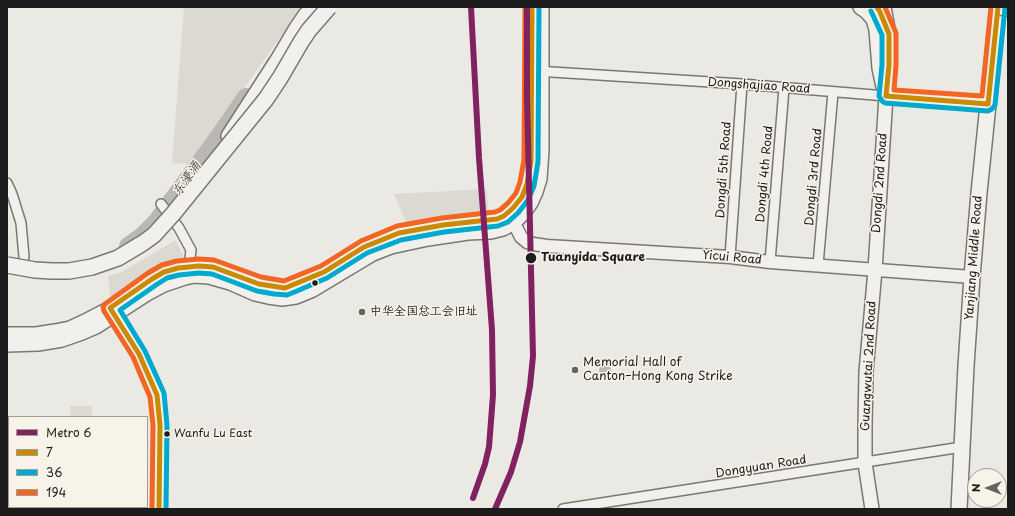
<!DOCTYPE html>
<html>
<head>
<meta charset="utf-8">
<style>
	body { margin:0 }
	#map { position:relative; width:1015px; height:516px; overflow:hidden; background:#eae9e4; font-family:"Playpen Sans",sans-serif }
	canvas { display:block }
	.frame { position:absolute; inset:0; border:8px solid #1c1c1c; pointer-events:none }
	.legend { position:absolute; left:8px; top:416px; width:140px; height:92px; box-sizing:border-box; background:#f7f3e8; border:1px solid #9f9d96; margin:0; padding:5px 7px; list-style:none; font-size:12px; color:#1c1c1c }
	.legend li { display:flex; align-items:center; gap:8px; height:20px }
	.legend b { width:20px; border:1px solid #9f9d96 }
	.north { position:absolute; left:967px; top:468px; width:40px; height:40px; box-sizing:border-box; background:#f7f3e8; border:1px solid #9f9d96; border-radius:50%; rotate:270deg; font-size:11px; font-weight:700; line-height:16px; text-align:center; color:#1c1c1c }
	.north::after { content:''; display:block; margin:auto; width:14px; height:18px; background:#646462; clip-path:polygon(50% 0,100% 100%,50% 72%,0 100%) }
</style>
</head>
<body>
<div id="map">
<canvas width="1015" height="516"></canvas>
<div class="frame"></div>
<ul class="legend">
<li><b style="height:5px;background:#80225f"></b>Metro 6</li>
<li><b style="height:5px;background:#cb8a06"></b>7</li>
<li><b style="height:5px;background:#00a9ce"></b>36</li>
<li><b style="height:5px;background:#f26522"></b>194</li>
</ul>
<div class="north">N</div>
</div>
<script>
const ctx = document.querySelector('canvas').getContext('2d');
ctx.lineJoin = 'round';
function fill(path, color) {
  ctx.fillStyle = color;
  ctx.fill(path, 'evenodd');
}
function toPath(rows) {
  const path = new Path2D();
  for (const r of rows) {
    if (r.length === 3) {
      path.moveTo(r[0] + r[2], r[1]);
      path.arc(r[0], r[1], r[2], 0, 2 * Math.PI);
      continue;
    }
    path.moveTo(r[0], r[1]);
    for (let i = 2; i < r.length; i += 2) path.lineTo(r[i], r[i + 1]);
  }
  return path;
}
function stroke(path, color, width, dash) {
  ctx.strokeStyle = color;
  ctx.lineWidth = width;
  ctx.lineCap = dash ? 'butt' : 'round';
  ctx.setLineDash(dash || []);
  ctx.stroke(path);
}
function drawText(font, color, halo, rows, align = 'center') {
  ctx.font = font + ' "Playpen Sans","LXGW WenKai TC",sans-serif';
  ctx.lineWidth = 3;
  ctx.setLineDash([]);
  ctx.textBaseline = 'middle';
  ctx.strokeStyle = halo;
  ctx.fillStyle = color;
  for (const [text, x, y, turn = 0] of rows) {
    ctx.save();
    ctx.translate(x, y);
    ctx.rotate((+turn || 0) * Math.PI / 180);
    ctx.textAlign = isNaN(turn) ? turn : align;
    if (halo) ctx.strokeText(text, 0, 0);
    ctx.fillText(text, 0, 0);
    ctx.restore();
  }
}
const green = toPath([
	[184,7,305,7,276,43,191,164,172,163],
	[486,189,489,213,462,215,407,224,394,194],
	[176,240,185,260,160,269,111,302,108,276,120,273],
	[70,406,92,406,92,417,71,417]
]);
const water = toPath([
	[605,370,6]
]);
const river = toPath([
	[128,246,142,236,157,221,220,135,246,97]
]);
const minor = toPath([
	[536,71,742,84,886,96],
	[7,183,12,194,21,223,24,257],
	[161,204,179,228,191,250,189,267],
	[730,257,742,84],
	[770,262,784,88],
	[818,265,833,92],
	[563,509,962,447]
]);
const tertiary = toPath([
	[886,96,988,104],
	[510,215,521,237,527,242,533,244,547,246,730,257,770,262,972,277],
	[110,308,139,354,152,382,157,395,159,409,160,425,159,509]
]);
const secondary = toPath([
	[7,334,36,334,55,331,70,328,83,322,110,308,152,279,164,272,178,268,199,266,213,267,225,271,259,284,275,287,285,288,294,285,306,280,324,272,364,247,383,239,399,233,418,229,443,225,497,219,504,216,513,208,522,197,527,184,529,174,531,161,532,7],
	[7,345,38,344,62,340,82,333,96,327,147,294,164,285,185,278,195,276,209,277,230,283,255,294,268,297,282,299,296,297,313,290,373,254,391,247,428,239,468,233,491,232,503,229,514,223,524,213,531,203,536,192,540,179,542,150,542,7],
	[872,509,865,463,865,426,866,372,875,270,886,96,889,65,889,34,884,7]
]);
const primary = toPath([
	[959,509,966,366,972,277,979,193,998,7]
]);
const trunk = toPath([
	[861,7,867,11,874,19,877,30,880,68,886,96],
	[229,136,278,60,297,28,306,15,314,7]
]);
const trunkBridge = toPath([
	[998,7,1008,8],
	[7,265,35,270,52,271,69,271,92,267,118,258,143,243,154,235,173,214,266,99,280,78,301,42,309,30,329,7]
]);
const bus1 = toPath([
	[877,7,880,12,889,34,889,65,886,96,988,104,998,7],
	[159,509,160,425,157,395,139,354,110,308,152,279,164,272,178,268,199,266,213,267,259,284,285,288,324,272,364,247,399,233,443,225,497,219,504,216,513,208,522,197,527,184,531,161,532,7]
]);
const bus2 = toPath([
	[871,11,882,35,882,65,879,96,882,101,885,103,988,111,992,109,995,105,1005,8],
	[166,509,167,425,164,393,145,351,120,310,156,285,167,278,179,275,199,273,212,274,257,291,274,294,287,295,297,291,327,278,367,253,401,240,444,232,498,226,508,222,518,213,528,200,534,186,538,162,539,7]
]);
const bus3 = toPath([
	[885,7,896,33,896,65,894,90,982,96,991,7],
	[152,509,153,425,150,397,133,357,104,311,103,307,105,304,148,273,162,265,177,261,199,259,214,260,261,277,284,281,321,266,361,241,397,226,442,218,495,212,500,210,508,203,516,193,520,182,524,160,525,7]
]);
const metro1 = toPath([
	[471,7,479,158,492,330,493,395,489,447,485,464,473,498],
	[495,509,511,472,520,442,530,386,533,356,527,97,527,7]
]);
const markers = [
	[531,258,6,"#1c1c1c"],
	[315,283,3.5,"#1c1c1c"],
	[362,312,4,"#646462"],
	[575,370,4,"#646462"],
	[167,434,3.5,"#1c1c1c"]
];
const busNames = [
	["Wanfu Lu East",174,434]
];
const streetNames = [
	["Dongshajiao Road",759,86,4],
	["Dongdi 5th Road",724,170,-86],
	["Dongdi 4th Road",765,174,-85],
	["Dongdi 3rd Road",814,177,-85],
	["Dongdi 2nd Road",880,183,-86],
	["Yicui Road",732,258,5],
	["Yanjiang Middle Road",974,258,-86],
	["Guangwutai 2nd Road",869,366,-87],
	["Dongyuan Road",761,467,-9]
];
const stopNames = [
	["Tuanyida Square",541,258]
];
const poiNames = [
	["中华全国总工会旧址",370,312],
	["Memorial Hall of",583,363],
	["Canton–Hong Kong Strike",583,377]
];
const waterNames = [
	["东濠涌",187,179,-55]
];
fill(green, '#dbd9d2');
fill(water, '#bab8b2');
stroke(river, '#bab8b2', 18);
stroke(minor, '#797876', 12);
stroke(tertiary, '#797876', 15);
stroke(secondary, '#797876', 16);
stroke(primary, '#797876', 18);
stroke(trunk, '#797876', 18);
stroke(minor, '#f1f0ec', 9);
stroke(tertiary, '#f1f0ec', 12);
stroke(secondary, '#f1f0ec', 13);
stroke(primary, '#f1f0ec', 15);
stroke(trunk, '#f1f0ec', 15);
stroke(trunkBridge, '#797876', 18, []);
stroke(trunkBridge, '#f1f0ec', 15);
stroke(bus1, '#cb8a06', 5);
stroke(bus2, '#00a9ce', 5);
stroke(bus3, '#f26522', 5);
stroke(metro1, '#80225f', 6);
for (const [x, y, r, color] of markers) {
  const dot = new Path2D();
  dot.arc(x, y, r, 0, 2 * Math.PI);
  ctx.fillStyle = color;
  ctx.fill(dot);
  stroke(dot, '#f7f3e8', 1.5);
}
drawText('11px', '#1c1c1c', '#f7f3e8', busNames, 'left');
drawText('12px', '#1c1c1c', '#f7f3e8', streetNames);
drawText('bold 12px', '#1c1c1c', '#f7f3e8', stopNames, 'left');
drawText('12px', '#1c1c1c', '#f7f3e8', poiNames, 'left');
drawText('italic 13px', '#535250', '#f7f3e8', waterNames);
</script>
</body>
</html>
